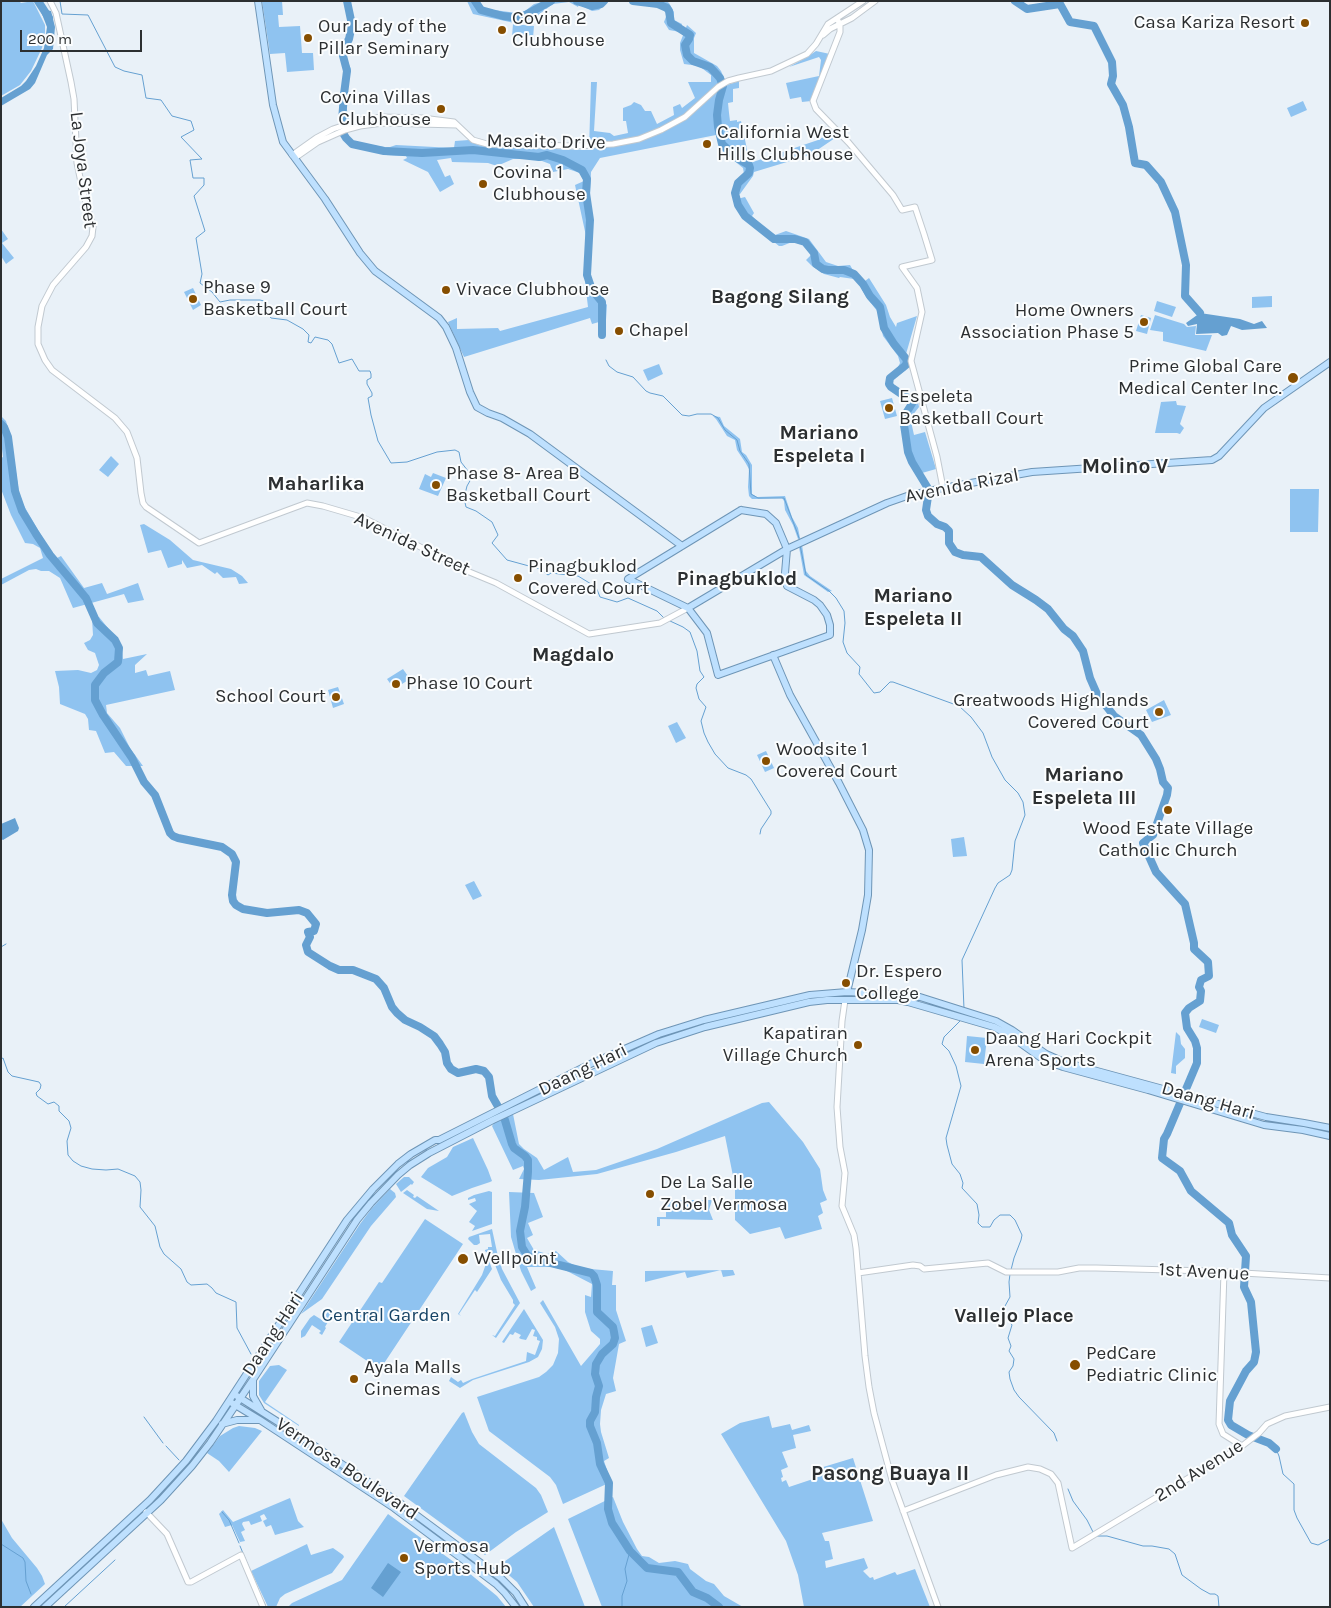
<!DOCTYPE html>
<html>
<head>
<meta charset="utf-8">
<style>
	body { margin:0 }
	#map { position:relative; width:1331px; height:1608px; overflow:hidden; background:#e9f1f8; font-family:Karla,sans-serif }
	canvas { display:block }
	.frame { position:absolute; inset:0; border:2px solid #2c2f31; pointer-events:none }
	.scale { position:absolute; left:20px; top:30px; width:122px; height:22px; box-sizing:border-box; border:2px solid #2c2f31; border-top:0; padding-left:6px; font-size:15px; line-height:18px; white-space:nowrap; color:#2c2f31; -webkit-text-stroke:4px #fbfdfe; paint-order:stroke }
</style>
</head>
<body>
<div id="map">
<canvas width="1331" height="1608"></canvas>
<div class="frame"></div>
<div class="scale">200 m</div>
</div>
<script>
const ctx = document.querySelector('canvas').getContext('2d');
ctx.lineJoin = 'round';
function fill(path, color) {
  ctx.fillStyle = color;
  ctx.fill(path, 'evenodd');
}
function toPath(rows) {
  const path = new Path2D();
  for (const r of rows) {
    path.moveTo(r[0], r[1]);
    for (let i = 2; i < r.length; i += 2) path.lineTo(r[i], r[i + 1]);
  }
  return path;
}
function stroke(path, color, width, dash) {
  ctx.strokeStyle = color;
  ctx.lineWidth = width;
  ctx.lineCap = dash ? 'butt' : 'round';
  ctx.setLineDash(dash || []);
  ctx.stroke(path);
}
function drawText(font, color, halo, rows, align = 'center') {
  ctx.font = font + ' Karla,sans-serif';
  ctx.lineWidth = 4;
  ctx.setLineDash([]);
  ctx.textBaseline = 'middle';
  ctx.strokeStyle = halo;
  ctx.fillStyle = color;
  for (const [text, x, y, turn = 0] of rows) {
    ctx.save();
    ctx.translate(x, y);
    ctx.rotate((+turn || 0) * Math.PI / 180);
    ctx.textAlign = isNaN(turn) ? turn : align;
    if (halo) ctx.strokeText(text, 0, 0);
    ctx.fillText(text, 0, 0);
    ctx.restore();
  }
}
const green = toPath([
	[1,1,19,1,21,3,33,1,45,25,45,32,42,48,31,71,20,85,1,96],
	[262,1,282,1,283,15,278,15,279,27,300,26,302,53,313,53,314,70,287,72,285,53,270,54],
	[345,1,350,1,354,20,354,31,344,53,351,69,346,90,345,100,349,120,339,123,345,68,341,54,341,48,344,41,349,36,351,29,350,17],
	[467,1,477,1,486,9,517,13,525,11,534,4,546,1,580,1,578,7,569,2,553,4,538,15,519,24,473,14],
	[586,1,595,2,608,1,599,10,592,11,584,7],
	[626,1,666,1,669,3,674,12,674,20,682,24,680,32,669,30,664,22,667,14,663,9,650,6,643,6],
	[513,24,534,26,533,38,512,37],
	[687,25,696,33,694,38,694,53,717,66,721,71,727,85,739,81,739,88,733,89,733,102,728,103,729,113,730,121,737,120,737,122,741,121,748,154,746,155,750,163,818,140,834,131,838,136,810,155,754,172,753,176,740,194,733,196,734,186,744,174,743,168,721,150,716,135,600,158,591,172,590,197,592,220,590,276,592,284,607,305,606,320,592,324,590,318,464,357,448,322,457,318,457,329,498,328,500,331,588,307,585,282,586,236,575,185,584,181,580,173,568,169,553,172,550,164,542,161,530,159,513,159,497,166,488,163,452,162,451,158,437,160,445,177,450,175,454,184,440,192,428,172,403,160,407,158,406,156,386,155,352,146,339,134,345,131,353,142,384,147,390,147,396,145,454,148,455,141,469,140,478,145,490,147,589,150,591,82,597,82,594,131,610,133,614,136,628,133,626,121,623,121,623,108,631,105,634,102,641,105,645,111,651,111,657,124,674,115,673,107,680,104,682,108,695,98,688,82,711,82,711,75,699,66,684,64,680,50,680,43],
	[816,51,830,54,811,101,802,102,801,97,790,99,786,83,819,76,821,60,819,57,789,67,807,57],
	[1303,101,1307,110,1291,117,1287,108],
	[745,197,754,213,752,216,763,227,775,235,786,231,809,239,826,262,838,266,850,265,854,272,865,281,869,278,886,305,890,317,896,327,897,323,917,316,906,354,910,364,906,370,892,380,893,384,899,389,914,396,918,402,919,407,912,416,912,426,914,435,925,432,936,469,922,473,930,487,927,488,907,459,899,417,910,405,909,401,889,388,886,383,888,377,898,367,900,363,898,356,883,336,878,312,866,297,858,282,854,279,840,277,839,278,824,274,812,266,806,260,813,253,806,245,792,242,782,246,779,246,755,227,739,212,733,200],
	[1,229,8,239,2,243,14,258,6,264,1,256],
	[193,288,201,305,193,310,184,292],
	[1272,296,1272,307,1252,308,1252,297],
	[1157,301,1176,307,1172,317,1154,311],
	[1141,315,1151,318,1147,334,1136,331],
	[1155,315,1184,324,1187,327,1196,326,1195,335,1212,335,1206,351,1163,341,1163,332,1150,330],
	[659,364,663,374,648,381,643,370],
	[892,398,897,416,885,419,880,401],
	[1176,401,1177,405,1186,406,1180,424,1184,428,1180,434,1177,433,1155,433,1161,402],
	[1,416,6,421,11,439,20,499,55,559,61,556,84,588,102,583,107,594,138,583,144,600,128,603,124,594,73,608,60,578,49,571,41,571,36,569,29,570,1,585,1,579,43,558,40,548,33,544,25,543,11,515,1,489,1,458,3,457,1,441],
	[713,416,720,417,724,426,740,439,742,452,746,455,752,465,752,494,757,497,785,496,792,517,798,528,800,538,798,539,793,525,785,510,784,501,782,498,757,499,752,499,749,496,748,487,749,469,745,462,737,450,735,440,727,436,716,419],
	[111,456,119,464,108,477,99,470],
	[433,473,446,478,438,496,419,489,425,474,431,477],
	[1290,489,1319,489,1318,532,1290,532],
	[144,524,170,540,193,560,231,569,242,576,248,583,239,584,236,577,223,578,217,572,215,574,202,565,187,568,182,560,182,564,168,568,161,550,148,553,140,525],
	[802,545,806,571,810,576,832,591,828,592,804,575,799,547],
	[99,617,121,644,123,659,147,654,135,665,135,673,146,670,148,676,170,671,175,690,106,705,107,713,120,728,130,748,143,766,126,766,114,752,105,753,96,731,89,730,88,719,85,714,60,704,59,687,55,671,78,670,91,673,97,670,99,665,95,653,88,650,84,643,90,640,93,635,92,619],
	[403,669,410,679,394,689,387,679],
	[338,687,344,704,333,708,328,690],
	[1164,700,1171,715,1152,722,1146,710],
	[677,722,686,738,676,743,668,726],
	[766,751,774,768,765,772,757,755],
	[964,837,967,856,953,857,951,839],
	[474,881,482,896,473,900,465,885],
	[1202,1019,1219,1025,1216,1033,1199,1027],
	[1176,1032,1180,1036,1181,1044,1185,1049,1185,1058,1176,1066,1176,1074,1171,1073],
	[967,1036,987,1038,984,1064,965,1062],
	[769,1102,803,1142,820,1169,823,1190,827,1200,820,1203,823,1213,818,1216,822,1229,785,1239,780,1227,750,1234,735,1220,735,1186,725,1136,676,1152,597,1174,539,1180,519,1179,524,1169,523,1166,513,1170,492,1126,495,1122,513,1114,519,1144,524,1149,537,1158,544,1170,568,1157,573,1172,596,1170,657,1149,762,1103],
	[473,1138,488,1170,492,1181,490,1182,472,1188,452,1196,421,1177,428,1168,447,1157,453,1147],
	[404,1177,409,1177,414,1182,412,1185,411,1184,401,1192,396,1184],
	[390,1189,395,1193,396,1197,371,1226,322,1299,301,1314,360,1224,372,1208],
	[407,1190,414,1195,413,1197,415,1198,417,1196,439,1211,427,1209,403,1193],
	[489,1191,492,1192,492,1224,472,1231,475,1226,469,1222,477,1211,469,1204,476,1201,475,1198,468,1200,468,1198,474,1195],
	[509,1192,534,1193,543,1217,528,1223,533,1235,527,1238,534,1250,547,1254,556,1251,568,1262,580,1268,613,1271,612,1285,616,1285,616,1310,626,1341,619,1344,613,1378,616,1391,606,1394,601,1410,600,1424,601,1432,609,1458,604,1461,611,1482,563,1504,556,1485,550,1477,489,1431,477,1397,539,1377,546,1372,553,1365,558,1353,559,1339,555,1327,540,1303,543,1300,581,1366,600,1344,600,1339,591,1331,585,1312,585,1295,591,1297,592,1284,565,1270,552,1267,527,1267,536,1288,531,1291,521,1271,511,1237],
	[666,1200,712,1200,709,1210,713,1220,660,1219,660,1226,657,1226,657,1217,666,1217],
	[425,1219,463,1244,375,1377,372,1375,376,1367,339,1342,379,1282,382,1283],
	[492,1229,497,1252,502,1269,520,1303,496,1338,492,1335,495,1336,515,1305,513,1303,513,1300,501,1280,492,1257,485,1251,485,1250,488,1249,488,1247,492,1247,490,1234,479,1235,480,1243,477,1245,474,1245,468,1239,469,1237],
	[487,1261,489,1261,492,1269,477,1292,475,1290,459,1314,461,1316,458,1314,482,1275],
	[721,1270,687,1278,685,1272,645,1282,645,1271,733,1270,735,1275,723,1277],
	[524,1309,543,1340,542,1349,538,1357,529,1362,473,1380,460,1388,449,1381,451,1377,458,1382,461,1380,463,1383,472,1379,526,1361,527,1352,535,1355,540,1341,537,1340,537,1337,533,1336,535,1330,532,1329,526,1340,521,1339,519,1338,521,1335,515,1332,513,1335,510,1334,504,1343,502,1342],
	[329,1310,332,1312,328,1319,329,1320,325,1327,326,1328,322,1335,319,1333,321,1331,312,1325,305,1336,301,1338,301,1331,310,1318,314,1315,322,1320],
	[652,1325,658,1343,646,1347,641,1328],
	[279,1365,287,1370,265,1402,299,1425,299,1426,264,1403,259,1395,259,1381,270,1366],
	[464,1412,472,1432,479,1444,536,1488,541,1495,548,1512,516,1532,485,1555,404,1496,462,1413],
	[769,1416,772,1428,790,1424,792,1430,809,1425,811,1431,793,1435,796,1448,782,1452,788,1467,781,1470,783,1477,781,1478,782,1482,786,1480,789,1487,816,1478,815,1475,821,1473,820,1468,853,1458,873,1521,822,1533,825,1541,829,1541,833,1559,825,1561,826,1568,864,1558,868,1568,863,1571,870,1578,873,1577,874,1580,895,1572,897,1575,915,1569,930,1607,804,1607,798,1575,786,1541,721,1434,740,1423],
	[239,1426,255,1428,262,1431,229,1472,219,1461,207,1453,220,1436,233,1428],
	[613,1497,623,1522,637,1549,642,1556,649,1557,659,1563,675,1561,688,1564,690,1569,706,1581,714,1584,724,1596,743,1607,602,1607,568,1519],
	[290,1498,298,1521,304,1527,275,1535,271,1525,266,1527,263,1521,267,1519,264,1514,260,1516,262,1521,251,1525,249,1521,243,1522,242,1524,245,1530,241,1532,245,1541,240,1542,232,1525,225,1527,219,1514,223,1510,233,1522],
	[388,1514,469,1573,497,1596,506,1607,288,1607,292,1603,342,1580],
	[1,1519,12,1538,37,1568,42,1576,45,1584,20,1607,1,1607],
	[554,1527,585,1607,534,1607,517,1582,498,1566],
	[307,1544,311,1555,333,1548,343,1555,344,1557,332,1573,285,1594,280,1598,276,1607,268,1607,251,1571]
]);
const water = toPath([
	[40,9,51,11,55,27,53,49,47,55,35,83,30,89,1,106,1,98,21,86,26,81,36,66,44,48,47,27],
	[1200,313,1240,319,1254,324,1262,321,1267,328,1242,330,1231,326,1227,335,1222,336,1218,333,1196,334,1197,324,1188,326,1186,323],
	[15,818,19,828,18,831,3,840,1,839,1,824],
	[388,1563,401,1572,383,1597,371,1588]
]);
const stream = toPath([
	[60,1,62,14,88,15,115,67,124,71,142,75,146,98,161,100,172,116,191,121,194,130,181,137,202,159,190,160,193,178,204,178,204,185,194,196,205,231,196,238,202,274,200,283,212,292,220,302,230,300,260,300,264,301,267,313,271,318,287,320,303,329,309,335,308,342,311,343,315,337,328,340,332,344,339,363,352,359,359,371,370,371,371,374,371,378,367,380,367,384,372,393,372,396,368,398,371,415,378,441,391,463,407,462,437,452,455,450,459,452,461,462,468,471,471,479,467,486,464,498,466,507,476,511,492,522,498,535,492,543,507,560,540,569,548,575,551,573,578,576,596,587,600,597,617,602,628,598,657,611,664,618],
	[606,360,609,366,617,372,633,377,646,391,650,393,663,396,682,415,689,416,697,414,711,414,718,418,725,430,737,440,740,451,749,464,751,494,758,498,784,498,797,532,800,541],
	[800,545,806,575,829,591,836,598,844,611,845,623,843,642,847,653,860,667,859,674,874,693,880,692,890,682,893,682,959,706,971,717,983,733,992,757,1005,780,1018,793,1023,802,1025,815,1015,841,1012,870,1010,875,998,883,995,888,962,960,964,1009],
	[670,621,683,627,690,632,697,651,700,671,704,677,697,684,696,688,699,699,706,707,701,721,704,733,708,742,715,754,728,768,746,775,751,779,771,811,771,814,761,829,760,834],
	[1,947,6,944],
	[961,1020,944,1037,942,1044,949,1051,956,1066,961,1086,946,1138,947,1145,952,1164,960,1174,963,1183,962,1188,977,1204,979,1215,978,1223,982,1227,990,1227,994,1220,1000,1215,1010,1215,1015,1220,1022,1235,1021,1240,1014,1258,1011,1270],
	[1,1059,3,1058,8,1072,12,1076,39,1082,41,1085,40,1089,36,1093,37,1096,48,1104,54,1102,59,1106,59,1111,69,1121,71,1128,67,1141,68,1155,73,1161,81,1166,92,1169,106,1170,118,1169,135,1176,140,1182,141,1190,140,1207,155,1226,160,1247,164,1254,181,1269,187,1282,191,1285,207,1284,212,1288,216,1293,236,1302,237,1328,251,1354],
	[1010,1274,1009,1282,1010,1297,1005,1306,1004,1314,1012,1325,1008,1338,1011,1346,1009,1351,1014,1359,1013,1366,1009,1372,1010,1379,1014,1390,1019,1397,1054,1433,1057,1441],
	[144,1417,163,1443],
	[166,1446,179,1460],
	[1276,1449,1279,1456,1283,1474,1294,1484,1294,1510,1297,1518,1311,1543,1318,1545,1330,1539],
	[1068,1489,1073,1501,1087,1520,1093,1532],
	[222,1512,229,1520,239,1543],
	[1097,1536,1107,1536,1143,1546,1152,1546,1169,1549,1175,1554,1182,1575,1201,1589,1210,1594,1215,1594,1218,1596,1219,1607],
	[1,1544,23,1558,25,1562,26,1581,31,1594],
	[240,1546,260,1594],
	[264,1602,266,1607],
	[64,1607,115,1560],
	[622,1607,622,1596,627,1581,625,1569,630,1551]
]);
const river = toPath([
	[38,1,49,18],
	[475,1,481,10,503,16,520,18,551,1],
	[577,1,592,6,601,4,604,1],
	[633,1,658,4,667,8,669,11,671,23,690,35,689,39,685,45,687,55,693,61,710,67,720,78,723,86,719,100,717,115,718,127,722,144,737,158,749,165,750,168,749,173,738,183,735,193,738,205,745,216,774,239,795,239,805,242,814,253,816,264,823,269,828,270,844,270,854,274,863,284,870,296,880,307,884,328,894,344,907,360,906,365,890,378,889,384,891,387,913,402,903,418,908,452,912,462,929,490,926,510,928,516,937,524,945,527,949,531,949,543,955,552,963,555,981,557,1012,585,1036,600,1048,609,1064,629,1073,636,1083,651,1090,678,1097,694,1114,716,1141,735,1156,759,1160,769,1163,782,1168,788,1167,795,1153,835,1143,843,1156,872,1185,904,1194,943,1194,949,1208,962,1209,976,1201,980,1199,987,1201,991,1200,1001,1189,1008,1185,1013,1187,1028,1195,1041,1197,1048,1197,1063,1167,1134,1164,1139,1162,1158,1180,1171,1191,1191,1229,1223,1232,1235,1246,1256,1244,1287,1251,1302,1256,1352,1254,1362,1246,1371,1230,1401,1228,1420,1231,1425,1248,1435,1269,1443,1276,1449],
	[1015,1,1027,9,1060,4,1070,22,1094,26,1112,62,1113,76,1111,84,1123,105,1129,127,1135,163,1146,165,1161,182,1175,212,1186,265,1185,296,1200,313],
	[342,121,344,94,347,71,342,52,349,39,352,25,347,1],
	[343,133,346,138,352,144,384,151,422,153,473,150,539,157,547,155,563,160,582,170,587,179,586,193,590,220,587,275,592,290,602,302,602,335],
	[1,424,4,427,8,437,15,491,22,511,36,534,50,555,86,598,97,623,115,640,119,648,118,662,104,673,95,685,95,700,103,715,132,758,144,782,155,795,170,833,173,836,178,838,222,847,232,854,236,862,232,895,233,901,236,905,243,909,267,913,299,910,307,913,316,924,314,931,308,932,310,937,306,945,308,952,330,966,339,970,353,970,376,979,384,988,392,1007,397,1013,405,1020,420,1027,434,1036,440,1044,445,1052,447,1063,451,1069,458,1073,476,1069,484,1071,489,1077,492,1096,504,1117,512,1144,514,1148,525,1156,528,1160,528,1172,525,1207,520,1231,522,1247,527,1255,531,1258,591,1273,594,1276,597,1285,597,1312,613,1327,614,1332,615,1338,613,1344,602,1354,596,1364,595,1374,599,1386,596,1397,595,1412,590,1421,590,1426,597,1443,600,1464,609,1483,608,1509,612,1523,630,1551,647,1568,678,1572,693,1592,707,1598,719,1607]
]);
const minor = toPath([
	[50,1,56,13,71,82,74,99,77,163,83,192,93,227,92,236,86,247,53,285,42,306,38,327,38,344,45,360,52,370,115,418,127,432,137,458,141,493,143,503,146,507,199,543,307,503,323,506,364,518,467,571,496,583,589,634,660,623,688,608],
	[837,19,840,24,840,32,813,101,816,109,849,143,893,195,902,210,915,207,924,234,932,260,902,267,917,288,922,312,911,361,937,457,943,488],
	[823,35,830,29,852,18,875,1],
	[292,155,316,138,333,129,360,120,382,117,422,118,454,122,473,140,487,144,574,146,613,144,639,139,661,130,685,117,718,87,728,81,739,78,771,71,807,54,816,44,828,24,863,1],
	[295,158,318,142,345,130,360,126,383,123,457,125],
	[845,1000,842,1021,837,1107,840,1147,845,1173,842,1206,854,1235,856,1248,865,1356,869,1387,874,1413,892,1480,938,1607],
	[1224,1272,1219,1424,1223,1434,1242,1446],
	[858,1273,913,1265,920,1266,924,1269,988,1263,1006,1272,1058,1272,1079,1268,1096,1268,1208,1271,1330,1278],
	[903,1511,996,1475,1028,1467,1040,1469,1051,1474,1058,1483,1072,1548,1242,1446,1259,1433,1267,1424,1285,1416,1330,1407],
	[146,1512,167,1534,188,1582,191,1582,241,1555,263,1607]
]);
const major = toPath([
	[258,1,273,105,283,142,325,199,360,253,375,271,439,318,446,327,456,348,470,392,477,407,488,413,502,418,530,434,682,546],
	[741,510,766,514,776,523,787,549,785,573,787,586,814,600,820,605,827,615,830,625,830,635,718,675,707,633,688,608,628,579,741,510],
	[688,608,787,549,887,503,907,496,943,488,1032,472,1212,460,1219,456,1264,408,1330,362],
	[773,655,790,695,839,783,863,830,869,850,868,895,862,930,847,992],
	[253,1380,253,1396,261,1410],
	[237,1396,297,1434,400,1503,501,1578,516,1593,525,1607],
	[232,1403,260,1420,394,1508,496,1584,505,1593,516,1607],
	[222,1424,237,1420,259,1420],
	[34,1607,150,1500,186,1461,216,1421,347,1220,373,1189,398,1164,411,1154,435,1140,439,1140,588,1065,659,1034,704,1020,810,995,847,992,906,995,920,997,996,1021,1012,1030,1046,1054,1064,1062,1266,1117,1304,1123,1330,1128],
	[45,1607,161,1500,192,1466,210,1443,254,1378,357,1220,371,1203,398,1175,410,1165,429,1153,493,1120,656,1043,705,1027,809,1002,827,1000,898,1000,908,1002,994,1027,1009,1035,1044,1060,1063,1067,1148,1090,1264,1125,1303,1130,1330,1136]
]);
const markers = [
	[1305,23,5,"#864e00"],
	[502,30,5,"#864e00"],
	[308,38,5,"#864e00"],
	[441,109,5,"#864e00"],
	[707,144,5,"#864e00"],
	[483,184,5,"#864e00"],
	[446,290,5,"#864e00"],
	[193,299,5,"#864e00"],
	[1144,322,5,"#864e00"],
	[619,331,5,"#864e00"],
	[1293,378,6,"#864e00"],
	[889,408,5,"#864e00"],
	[436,485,5,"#864e00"],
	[518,578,5,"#864e00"],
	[396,684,5,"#864e00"],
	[336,697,5,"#864e00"],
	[1159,712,5,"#864e00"],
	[766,761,5,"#864e00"],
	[1168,810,5,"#864e00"],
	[846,983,5,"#864e00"],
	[858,1045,5,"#864e00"],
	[975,1050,5,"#864e00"],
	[650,1194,5,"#864e00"],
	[463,1259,6,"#864e00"],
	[1075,1365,6,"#864e00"],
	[354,1379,5,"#864e00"],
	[404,1558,5,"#864e00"]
];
const poiNames = [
	["Covina 2",512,19],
	["Clubhouse",512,41],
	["Casa Kariza Resort",1295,23,"right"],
	["Our Lady of the",318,27],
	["Pillar Seminary",318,49],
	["Covina Villas",431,98,"right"],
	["Clubhouse",431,120,"right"],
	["California West",717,133],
	["Hills Clubhouse",717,155],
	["Covina 1",493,173],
	["Clubhouse",493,195],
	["Phase 9",203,288],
	["Basketball Court",203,310],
	["Vivace Clubhouse",456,290],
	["Home Owners",1134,311,"right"],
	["Association Phase 5",1134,333,"right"],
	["Chapel",629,331],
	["Prime Global Care",1282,367,"right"],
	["Medical Center Inc.",1282,389,"right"],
	["Espeleta",899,397],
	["Basketball Court",899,419],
	["Phase 8- Area B",446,474],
	["Basketball Court",446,496],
	["Pinagbuklod",528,567],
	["Covered Court",528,589],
	["Phase 10 Court",406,684],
	["School Court",326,697,"right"],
	["Greatwoods Highlands",1149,701,"right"],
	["Covered Court",1149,723,"right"],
	["Woodsite 1",776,750],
	["Covered Court",776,772],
	["Wood Estate Village",1168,829,"center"],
	["Catholic Church",1168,851,"center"],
	["Dr. Espero",856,972],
	["College",856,994],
	["Kapatiran",848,1034,"right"],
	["Village Church",848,1056,"right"],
	["Daang Hari Cockpit",985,1039],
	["Arena Sports",985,1061],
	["De La Salle",660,1183],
	["Zobel Vermosa",660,1205],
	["Wellpoint",474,1259],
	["PedCare",1086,1354],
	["Pediatric Clinic",1086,1376],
	["Ayala Malls",364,1368],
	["Cinemas",364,1390],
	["Vermosa",414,1547],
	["Sports Hub",414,1569]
];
const streetNames = [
	["Masaito Drive",546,142,1],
	["La Joya Street",83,170,83],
	["Avenida Rizal",962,486,-11],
	["Avenida Street",412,544,25],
	["Daang Hari",583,1070,-26],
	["Daang Hari",1208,1101,16],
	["1st Avenue",1204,1272,3],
	["Daang Hari",273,1334,-57],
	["Vermosa Boulevard",347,1469,34],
	["2nd Avenue",1199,1471,-32]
];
const parkNames = [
	["Central Garden",386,1316]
];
const neighbourhoodNames = [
	["Bagong Silang",780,297],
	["Mariano",819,433],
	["Espeleta I",819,456],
	["Maharlika",316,484],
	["Pinagbuklod",737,579],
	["Mariano",913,596],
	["Espeleta II",913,619],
	["Magdalo",573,655],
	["Mariano",1084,775],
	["Espeleta III",1084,798],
	["Vallejo Place",1014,1316]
];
const quarterNames = [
	["Molino V",1125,467],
	["Pasong Buaya II",890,1474]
];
fill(green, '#8fc3f0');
fill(water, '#65a0d1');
stroke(stream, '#65a0d1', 1);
stroke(river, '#65a0d1', 8);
stroke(minor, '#c1c9d0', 7);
stroke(major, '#6e95b6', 8);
stroke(minor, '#fff', 5);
stroke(major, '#bee0fe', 6);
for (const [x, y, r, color] of markers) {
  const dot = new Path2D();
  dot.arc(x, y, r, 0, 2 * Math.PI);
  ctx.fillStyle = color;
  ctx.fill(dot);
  stroke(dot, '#fbfdfe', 2);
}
drawText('19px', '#2c2f31', '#fbfdfe', poiNames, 'left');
drawText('19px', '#2c2f31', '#fbfdfe', streetNames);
drawText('19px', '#174466', '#fbfdfe', parkNames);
drawText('bold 20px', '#2c2f31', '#fbfdfe', neighbourhoodNames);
drawText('bold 21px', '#2c2f31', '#fbfdfe', quarterNames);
</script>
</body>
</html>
